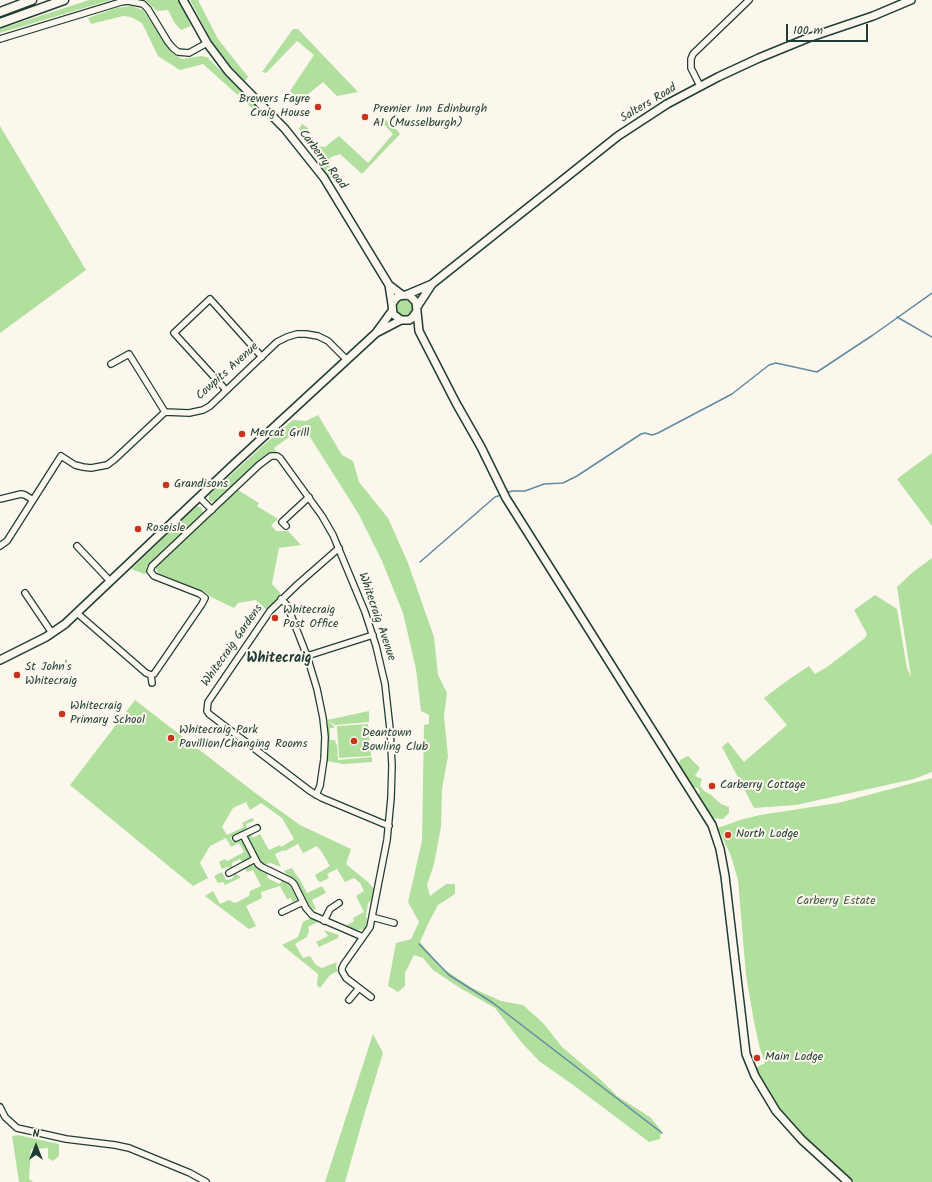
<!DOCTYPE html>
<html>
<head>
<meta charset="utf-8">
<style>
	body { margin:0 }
	#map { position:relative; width:932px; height:1182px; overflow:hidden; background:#fbf7ec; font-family:Kalam,sans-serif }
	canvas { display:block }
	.north { position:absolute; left:16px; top:1126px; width:40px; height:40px; -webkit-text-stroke:3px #fbf7ec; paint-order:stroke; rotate:0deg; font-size:11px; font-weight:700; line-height:16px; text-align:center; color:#1f3d34 }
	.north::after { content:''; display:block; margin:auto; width:14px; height:18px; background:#1f3d34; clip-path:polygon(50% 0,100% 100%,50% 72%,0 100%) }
	.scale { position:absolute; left:786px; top:24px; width:82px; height:18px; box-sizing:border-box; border:2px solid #1f3d34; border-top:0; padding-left:5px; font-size:12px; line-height:14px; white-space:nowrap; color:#1f3d34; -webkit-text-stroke:3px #fbf7ec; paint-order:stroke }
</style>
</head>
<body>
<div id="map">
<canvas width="932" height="1182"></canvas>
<div class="north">N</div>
<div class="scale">100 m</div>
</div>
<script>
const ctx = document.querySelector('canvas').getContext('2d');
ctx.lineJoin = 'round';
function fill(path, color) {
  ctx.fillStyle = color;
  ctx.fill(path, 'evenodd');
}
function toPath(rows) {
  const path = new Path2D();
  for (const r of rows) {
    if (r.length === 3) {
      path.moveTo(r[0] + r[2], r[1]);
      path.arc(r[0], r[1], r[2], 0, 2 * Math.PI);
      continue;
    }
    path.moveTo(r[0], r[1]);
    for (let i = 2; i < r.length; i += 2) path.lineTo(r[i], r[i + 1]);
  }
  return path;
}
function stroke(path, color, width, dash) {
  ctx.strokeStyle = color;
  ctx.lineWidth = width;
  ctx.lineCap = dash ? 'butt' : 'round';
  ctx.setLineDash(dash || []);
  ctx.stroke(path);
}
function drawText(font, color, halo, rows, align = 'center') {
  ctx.font = font + ' Kalam,sans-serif';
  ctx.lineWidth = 4;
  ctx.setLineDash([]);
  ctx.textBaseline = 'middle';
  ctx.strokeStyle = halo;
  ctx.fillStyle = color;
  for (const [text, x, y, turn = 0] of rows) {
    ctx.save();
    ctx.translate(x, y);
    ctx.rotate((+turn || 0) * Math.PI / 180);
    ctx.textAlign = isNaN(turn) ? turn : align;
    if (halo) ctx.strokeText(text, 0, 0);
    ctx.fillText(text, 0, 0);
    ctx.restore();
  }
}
const green = toPath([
	[89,0,111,0,0,33,0,29],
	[145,0,179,0,191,26,181,30,174,22,168,10,157,11],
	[190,0,198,0,218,39,248,77,245,81,235,72,211,40],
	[131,6,143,10,154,26,171,52,182,59,201,56,207,57,264,114,262,117,203,64,180,70,158,56,142,23,131,17,123,16,91,24,88,18,116,8],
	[293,29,298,29,358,92,337,96,323,82,301,100,290,91,314,55,297,41,266,73,262,72],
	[381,116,397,130,400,134,362,174,340,154,331,157,328,162,333,177,329,178,299,129,302,124,308,128,307,138,314,146,325,147,339,136,368,163,393,134,380,120],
	[0,126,86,270,0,333],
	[404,308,9],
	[318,415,342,455,353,461,359,482,388,518,408,563,434,637,438,675,447,693,444,716,448,756,442,789,441,827,434,864,427,885,430,896,446,884,455,884,455,894,438,905,428,924,420,942,442,968,472,988,501,1001,523,1005,544,1024,562,1047,601,1080,617,1096,650,1117,661,1130,660,1139,649,1142,576,1087,539,1061,522,1043,495,1008,460,988,433,970,423,958,414,955,405,973,405,986,398,992,388,986,396,943,411,939,419,922,408,902,422,841,424,725,429,724,429,715,421,711,416,669,403,613,382,561,358,513,310,437,295,433,274,448,276,452,268,453,215,502,210,501,209,498,209,495,267,442,293,420,306,421],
	[932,453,932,526,897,479],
	[238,490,259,503,257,506,278,519,271,525,276,531,288,531,301,545,279,548,272,584,281,594,267,610,256,600,238,603,234,608,211,597,203,591,158,573,156,569,157,565],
	[196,507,201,507,203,514,148,565,146,568,146,573,144,574,131,569],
	[932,558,932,772,914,779,796,805,754,808,722,747,728,742,744,762,787,725,764,698,788,680,809,666,815,674,827,667,865,638,867,634,854,610,875,595,897,609,907,668,911,677,897,587,913,572],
	[135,700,254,792,300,825,351,849,346,864,368,882,374,889,371,901,368,903,366,917,367,919,366,926,364,929,357,930,346,926,354,921,353,918,364,912,356,896,364,891,360,883,354,878,345,882,337,869,327,874,329,878,321,882,318,881,315,875,330,866,321,851,317,846,303,853,298,844,285,851,284,850,275,854,281,867,270,863,263,865,260,862,247,837,250,833,253,838,260,834,269,850,280,845,281,847,294,839,282,818,261,803,250,810,246,802,233,808,222,827,227,835,244,827,242,823,252,818,254,821,246,824,247,829,230,838,233,842,239,840,243,841,250,855,250,857,243,863,240,859,232,863,232,868,227,867,222,869,219,862,225,859,227,861,244,852,239,843,231,847,226,838,210,846,200,863,208,878,193,886,70,785],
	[369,711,369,722,335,725,327,720],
	[328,721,334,726,334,728,330,728,330,740,335,740,336,744,337,745,338,760,372,757,372,762,343,764,327,761,328,752],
	[368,724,371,756,339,758,337,726],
	[688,756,700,768,695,776,702,779,700,786,704,791,710,794,721,804,729,807,729,813,723,819,712,818,698,796,700,792,698,788,692,787,679,764,680,760],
	[932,778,932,1182,854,1182,795,1128,785,1117,769,1093,755,1068,765,1063,760,1049,754,1022,746,975,738,880,731,856,718,828,740,820,760,815,838,803],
	[251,864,256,865,262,870,268,873,267,878,280,884,282,880,288,883,297,899,293,903,291,898,287,899,280,886,261,892,262,898,246,906,256,926,249,929,205,896,213,891,220,904,229,900,235,903,249,896,250,891,261,886,253,870,247,872,245,868,245,867],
	[292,868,297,876,299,878,307,893,322,886,326,893,312,900,316,909,314,910,309,905,298,883,294,878,286,874,284,871],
	[222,872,226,880,232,879,235,873,236,873,238,876,240,876,240,878,225,885,223,882,218,883,214,876],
	[311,918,318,922,308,927,309,930,307,937,295,944,303,958,310,956,316,965,322,968,337,962,336,967,338,971,330,975,320,988,317,985,318,974,282,945,298,937,303,922],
	[324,930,339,935,338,938,319,947,316,942,328,936],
	[373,1034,383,1053,365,1112,345,1182,325,1182],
	[18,1135,59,1144,59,1156,53,1161,48,1158,48,1148,31,1149,29,1179,33,1182,19,1182,12,1136]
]);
const stream = toPath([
	[897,317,932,337],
	[506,493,512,491,525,491,544,484,563,483,577,476,641,434,645,433,652,435,658,433,732,394,769,365,776,363,817,372,873,335,932,293],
	[420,562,495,497,501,495],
	[419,944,449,975,493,1003,662,1133]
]);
const minor = toPath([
	[0,39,121,2,128,1,143,4,148,9,168,42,173,48,178,52,189,53,207,43],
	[700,86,691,68,691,59,693,54,749,0],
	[111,364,129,354,165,412],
	[226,390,174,333,210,299,262,357],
	[199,497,212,510],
	[0,499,21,494,25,495,33,500],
	[286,526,282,522,309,497],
	[0,546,7,541,61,456,75,465,83,467,91,468,107,465,115,459,165,412,189,413,203,410,210,406,277,342,287,337,297,334,306,334,318,336,328,341,347,360],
	[77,546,110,581],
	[339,548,298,584,270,611,208,702,207,711,209,714,310,791,322,798,389,826],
	[25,593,52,633],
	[281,599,286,604,289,610,307,656,317,689,323,718,325,737,324,759,320,786,316,795],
	[77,613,146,673,151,675,154,674,202,604,205,598,200,594,154,576,150,571,152,566,259,465,271,456,277,456,280,458,322,516,333,535,365,612,376,646,385,684,390,729,392,765,391,798,387,840,370,927,368,930,344,964,342,968,342,971,346,978,371,997],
	[307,656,373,635],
	[151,675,152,683],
	[243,835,258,864,262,867,291,881,294,884,306,908,312,915,363,937],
	[236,838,257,828],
	[229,873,255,859],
	[282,912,303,902],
	[372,917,394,923],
	[324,921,330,909,339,903],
	[349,1000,359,988],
	[0,1107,5,1117,17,1128,66,1139,115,1145,129,1148,190,1173,206,1182]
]);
const major = toPath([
	[183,0,207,43,228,71,285,129,324,178,389,285,402,295],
	[389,285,392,304],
	[406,295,432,284,618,136,667,104,718,77,759,58,808,38,873,16,911,0],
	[417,307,432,284],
	[401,320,393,314,392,304,396,298,399,296,406,295,410,296,416,302,419,331,456,403,481,447,506,498,712,825,720,849,725,876,746,1054,755,1076,776,1111,802,1140,848,1182],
	[378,332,401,320,409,320,412,318,417,311],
	[0,660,46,637,65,624,234,464,376,333,392,311]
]);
const highway = toPath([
	[0,12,32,0],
	[0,23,64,0]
]);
const markers = [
	[318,107,4,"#c8321e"],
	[365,117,4,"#c8321e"],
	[242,434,4,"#c8321e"],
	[166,485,4,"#c8321e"],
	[138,529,4,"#c8321e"],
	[275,618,4,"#c8321e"],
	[17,675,4,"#c8321e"],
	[62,714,4,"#c8321e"],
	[171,738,4,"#c8321e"],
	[354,741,4,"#c8321e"],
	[712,786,4,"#c8321e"],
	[728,835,4,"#c8321e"],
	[757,1058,4,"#c8321e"]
];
const poiNames = [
	["Brewers Fayre",310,100,"right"],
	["Craig House",310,114,"right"],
	["Premier Inn Edinburgh",373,110],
	["A1 (Musselburgh)",373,124],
	["Mercat Grill",250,434],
	["Grandisons",174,485],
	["Roseisle",146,529],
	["Whitecraig",283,611],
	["Post Office",283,625],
	["St John's",25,668],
	["Whitecraig",25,682],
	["Whitecraig",70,707],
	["Primary School",70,721],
	["Whitecraig Park",179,731],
	["Pavillion/Changing Rooms",179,745],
	["Deantown",362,734],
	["Bowling Club",362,748],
	["Carberry Cottage",720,786],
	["North Lodge",736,835],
	["Main Lodge",765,1058]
];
const streetNames = [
	["Salters Road",649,104,-31],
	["Carberry Road",322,160,53],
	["Cowpits Avenue",228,372,-42],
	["Whitecraig Avenue",376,617,71],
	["Whitecraig Gardens",233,646,-55]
];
const parkNames = [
	["Carberry Estate",836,902]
];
const quarterNames = [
	["Whitecraig",279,660]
];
fill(green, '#b1df9e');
stroke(stream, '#608ba0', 1.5);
stroke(minor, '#1f3d34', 8);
stroke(major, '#1f3d34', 10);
stroke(highway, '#1f3d34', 11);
stroke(minor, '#fbf7ec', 5.5);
stroke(major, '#fbf7ec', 7);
stroke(highway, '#fbf7ec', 8);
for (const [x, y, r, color] of markers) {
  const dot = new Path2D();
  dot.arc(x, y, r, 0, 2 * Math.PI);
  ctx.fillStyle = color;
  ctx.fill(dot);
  stroke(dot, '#fbf7ec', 1.5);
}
drawText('12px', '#1f3d34', '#fbf7ec', poiNames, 'left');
drawText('12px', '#1f3d34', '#fbf7ec', streetNames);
drawText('12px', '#3c5d49', '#fbf7ec', parkNames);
drawText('bold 14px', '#1f3d34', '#fbf7ec', quarterNames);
</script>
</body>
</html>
